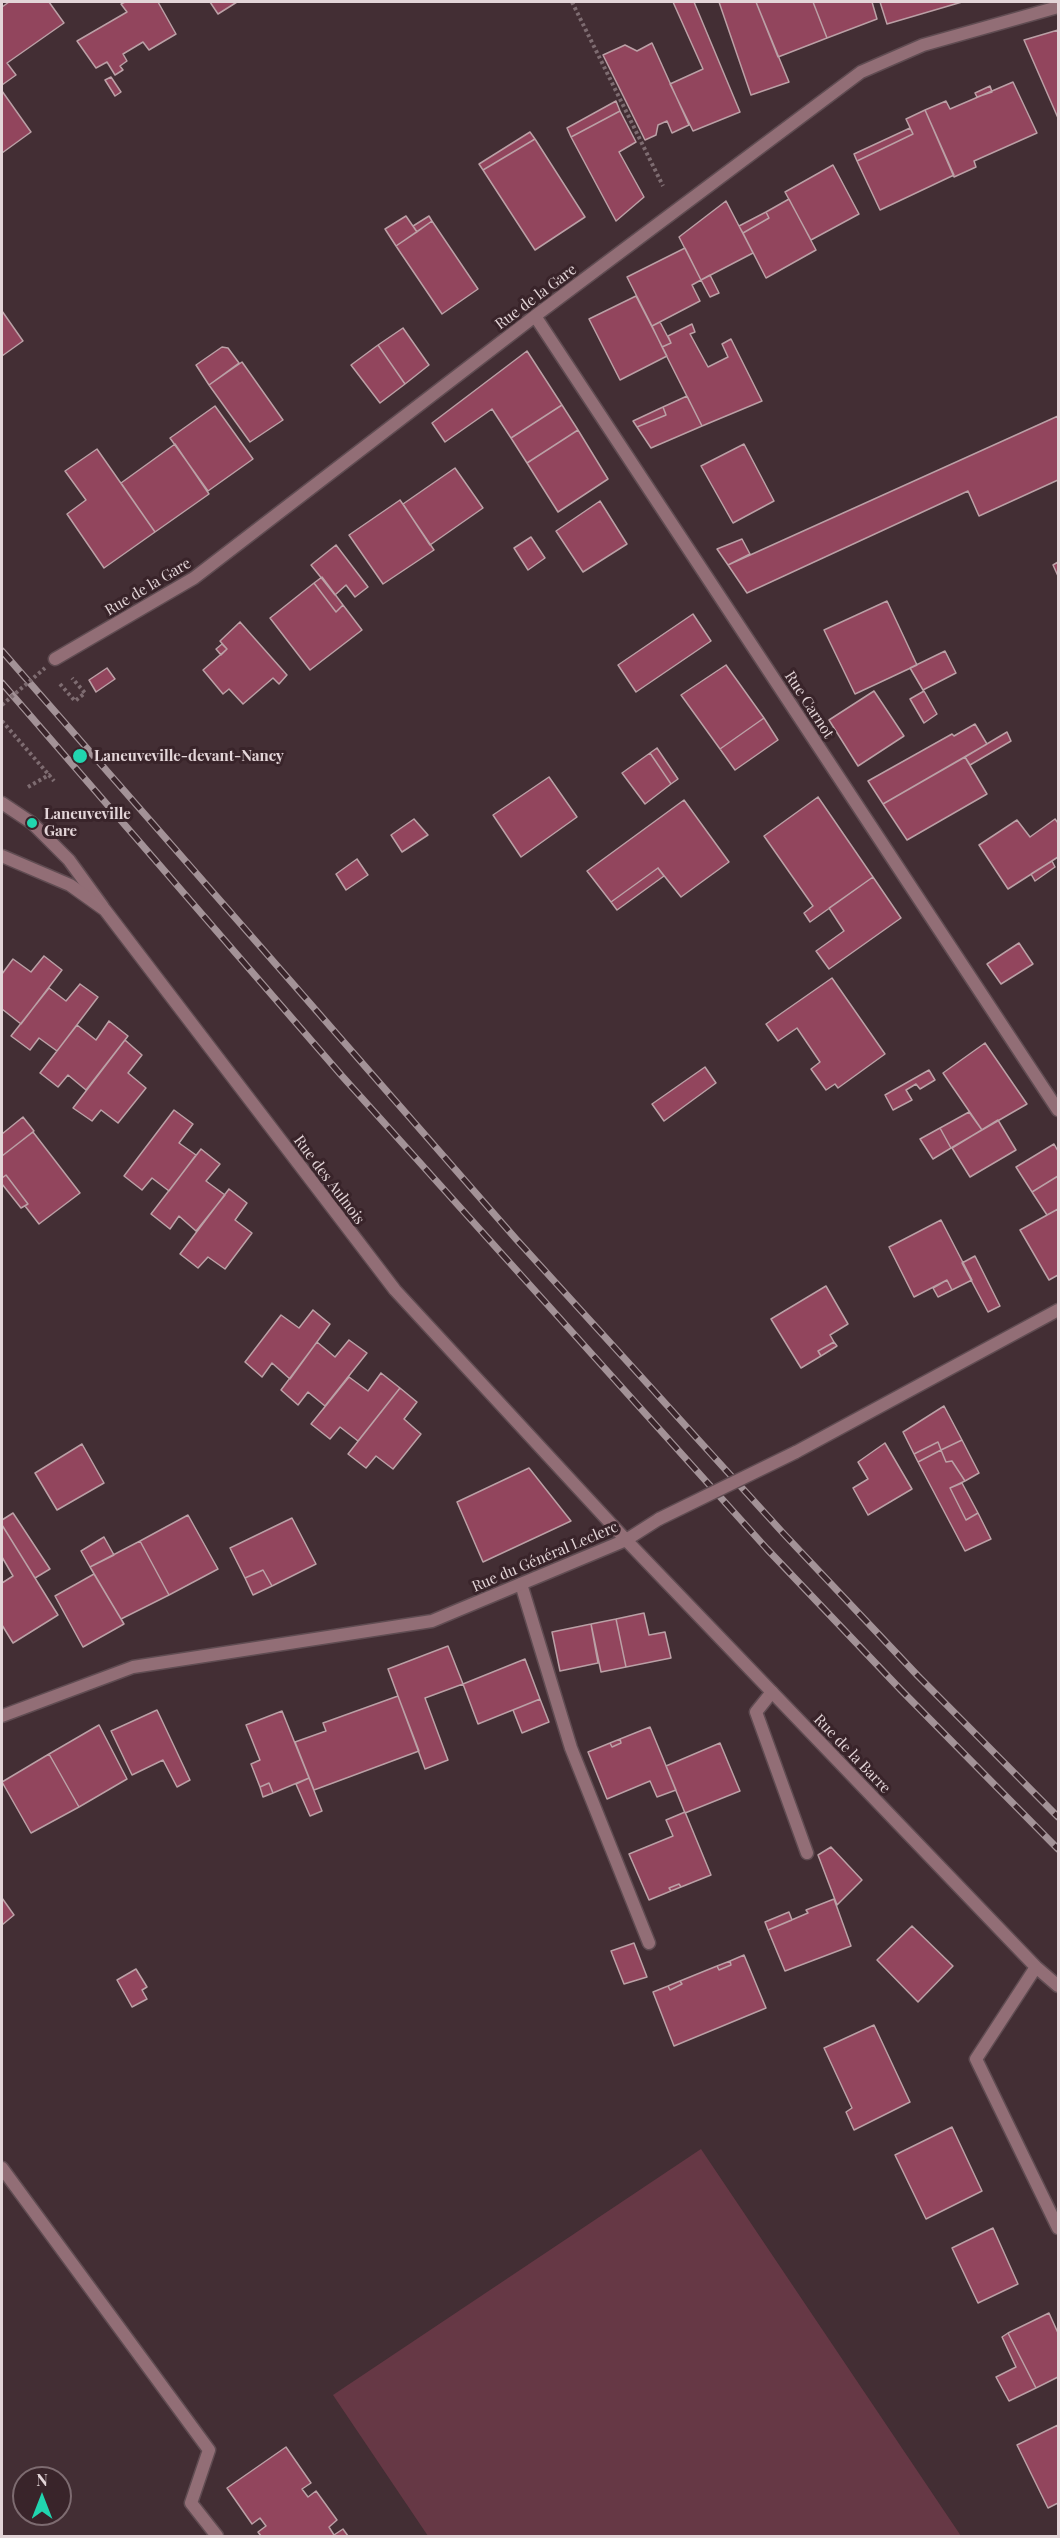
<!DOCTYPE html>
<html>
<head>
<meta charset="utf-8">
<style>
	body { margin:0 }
	#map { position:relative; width:1060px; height:2538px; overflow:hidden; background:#432e34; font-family:"Playfair Display",serif }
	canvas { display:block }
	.frame { position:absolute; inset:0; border:3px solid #e3d5d8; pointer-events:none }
	.north { position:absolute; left:12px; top:2466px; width:60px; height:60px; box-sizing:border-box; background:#39242a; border:2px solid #7d6b70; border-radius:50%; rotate:0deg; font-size:16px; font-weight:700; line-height:24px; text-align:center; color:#e3d5d8 }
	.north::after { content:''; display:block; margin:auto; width:21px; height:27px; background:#21d5af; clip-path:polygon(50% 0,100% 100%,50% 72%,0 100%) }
</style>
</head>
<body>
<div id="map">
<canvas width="1060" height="2538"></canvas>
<div class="frame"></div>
<div class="north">N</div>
</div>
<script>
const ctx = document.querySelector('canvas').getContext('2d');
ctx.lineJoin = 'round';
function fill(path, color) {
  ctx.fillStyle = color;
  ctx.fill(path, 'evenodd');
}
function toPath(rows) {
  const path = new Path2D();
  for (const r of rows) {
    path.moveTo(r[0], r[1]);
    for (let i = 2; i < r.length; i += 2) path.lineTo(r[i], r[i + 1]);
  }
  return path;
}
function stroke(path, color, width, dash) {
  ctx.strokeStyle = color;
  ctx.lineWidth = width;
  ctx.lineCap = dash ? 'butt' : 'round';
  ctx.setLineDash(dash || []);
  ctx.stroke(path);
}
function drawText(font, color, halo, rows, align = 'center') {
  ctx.font = font + ' "Playfair Display",serif';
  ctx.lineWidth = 6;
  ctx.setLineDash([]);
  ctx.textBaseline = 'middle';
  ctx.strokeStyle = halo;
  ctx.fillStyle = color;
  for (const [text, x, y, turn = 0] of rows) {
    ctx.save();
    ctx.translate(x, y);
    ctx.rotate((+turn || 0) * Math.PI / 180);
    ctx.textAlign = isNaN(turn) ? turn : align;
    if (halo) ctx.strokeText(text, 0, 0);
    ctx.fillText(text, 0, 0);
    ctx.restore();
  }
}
const green = toPath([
	[701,2149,961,2536,428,2536,333,2395]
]);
const building = toPath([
	[9,2,49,2,64,23,7,63,16,75,2,85,2,7,9,2],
	[125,2,158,2,176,34,149,50,143,42,123,54,127,61,120,66,123,70,115,75,107,62,96,68,77,41,127,12,121,4,125,2],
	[210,2,237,2,218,14,210,2],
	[673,2,694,2,740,112,693,131,670,84,703,69,673,2],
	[719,2,756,2,789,82,751,95,719,2],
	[756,2,813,2,827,38,778,57,756,2],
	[813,2,872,2,877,19,827,38,813,2],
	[880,2,962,2,887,24,880,2],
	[1058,30,1058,118,1024,40,1058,30],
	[652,43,689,125,672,133,667,121,658,125,656,135,645,140,603,55,625,45,637,51,652,43],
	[111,77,121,92,115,96,105,80,111,77],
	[1013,82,1037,133,974,161,976,167,954,177,925,110,946,101,950,109,1013,82],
	[990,86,992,92,977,97,975,93,990,86],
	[2,91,31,132,2,153,2,91],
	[616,101,620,111,571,137,567,128,616,101],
	[925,110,954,175,880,210,857,161,913,134,906,119,925,110],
	[620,111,636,142,619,152,644,197,616,221,571,137,620,111],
	[910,128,913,134,857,161,854,154,910,128],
	[530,132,535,139,483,170,479,164,530,132],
	[535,139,585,217,535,250,483,170,535,139],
	[833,165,859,214,811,240,785,192,833,165],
	[789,199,816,250,766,278,743,233,769,218,766,212,789,199],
	[726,201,753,253,701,280,679,237,726,201],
	[766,212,769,218,743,233,739,226,766,212],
	[406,216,417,232,396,246,385,229,406,216],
	[429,216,432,221,417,232,413,226,429,216],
	[432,221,478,289,442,314,396,246,432,221],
	[685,248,701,280,692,285,700,301,652,326,627,277,685,248],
	[710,275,719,293,710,297,701,280,710,275],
	[636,296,667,356,620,380,589,319,636,296],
	[2,311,23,341,2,356,2,311],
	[660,322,671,343,662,347,652,326,660,322],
	[692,324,695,332,690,334,708,367,728,357,722,344,731,339,762,401,702,426,662,347,671,343,668,336,692,324],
	[403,328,429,365,405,384,378,345,403,328],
	[378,345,405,384,380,403,351,365,378,345],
	[222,347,228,348,239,363,209,385,196,365,222,347],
	[527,351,562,405,511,438,492,409,445,442,432,423,527,351],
	[242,362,283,420,250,442,209,385,242,362],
	[687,396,702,426,651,448,637,427,666,415,663,407,687,396],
	[562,405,578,430,527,463,511,438,562,405],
	[215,406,253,459,208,491,170,438,215,406],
	[663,407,666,415,637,427,633,421,663,407],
	[1058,416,1058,480,979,516,968,491,747,593,728,565,1058,416],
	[578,430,608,479,558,512,527,463,578,430],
	[175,444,209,494,155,532,121,483,175,444],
	[744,444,774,501,733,523,701,466,744,444],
	[97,449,155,532,104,568,67,514,86,500,65,471,97,449],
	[455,468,483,508,430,545,403,504,455,468],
	[400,500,434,550,383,584,349,535,400,500],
	[600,501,627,544,583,572,556,531,600,501],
	[531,537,545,558,528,570,514,548,531,537],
	[742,539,750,554,728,565,717,549,742,539],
	[336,545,368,587,355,597,346,585,335,595,311,565,336,545],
	[1058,562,1058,576,1053,565,1058,562],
	[322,577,343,605,336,612,314,583,322,577],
	[314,583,336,612,343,605,362,630,310,670,270,618,314,583],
	[887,601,917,665,855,694,824,630,887,601],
	[693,614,711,641,636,692,618,665,693,614],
	[240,622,287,675,279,684,273,678,243,704,229,689,223,694,203,670,227,649,220,641,240,622],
	[222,644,227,649,221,655,216,649,222,644],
	[945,651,956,673,923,690,910,668,945,651],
	[726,665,764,718,720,749,681,695,726,665],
	[107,668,115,679,96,692,89,680,107,668],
	[874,691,904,736,858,766,829,720,874,691],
	[924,691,937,714,924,723,910,699,924,691],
	[764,718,778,740,735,770,720,749,764,718],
	[975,724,987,744,883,804,868,781,952,734,954,736,975,724],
	[1007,732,1011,741,970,765,965,757,1007,732],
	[657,748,678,779,671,784,650,753,657,748],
	[650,753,671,784,645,804,622,773,650,753],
	[965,757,987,794,907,840,883,804,965,757],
	[549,777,577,817,521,857,493,815,549,777],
	[818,797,873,877,810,922,804,913,813,906,764,836,818,797],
	[684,800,729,862,681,897,658,868,611,902,587,871,684,800],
	[414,819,428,835,402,852,391,835,414,819],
	[1055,819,1058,823,1058,857,1008,889,979,845,1017,820,1030,837,1055,819],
	[357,859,368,875,346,890,336,874,357,859],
	[1052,861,1055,867,1035,881,1031,874,1052,861],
	[658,868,664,876,617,910,611,902,658,868],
	[873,877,901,918,829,969,816,951,844,931,829,908,873,877],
	[1019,943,1033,964,1001,984,987,964,1019,943],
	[44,956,62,970,21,1024,2,1009,2,974,13,959,31,972,44,956],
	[832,978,885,1054,838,1088,835,1084,826,1090,811,1069,820,1062,797,1028,778,1041,766,1024,832,978],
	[80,984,98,997,57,1051,39,1038,30,1050,11,1036,49,988,66,1001,80,984],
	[109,1021,128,1036,86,1090,68,1075,58,1087,40,1073,77,1025,96,1040,109,1021],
	[125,1040,142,1055,128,1073,146,1088,118,1123,101,1110,92,1121,73,1108,125,1040],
	[985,1043,1027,1104,982,1130,943,1073,985,1043],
	[705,1067,716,1083,664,1121,652,1104,705,1067],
	[929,1070,935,1080,920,1089,916,1084,906,1090,912,1100,893,1110,885,1095,929,1070],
	[174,1110,193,1124,179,1143,196,1155,169,1191,152,1178,142,1190,124,1176,174,1110],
	[969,1112,982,1130,951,1148,940,1128,969,1112],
	[23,1117,34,1131,2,1156,2,1134,23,1117],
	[998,1120,1016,1150,970,1177,952,1148,998,1120],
	[940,1128,951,1148,933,1159,920,1139,940,1128],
	[33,1132,80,1193,39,1224,25,1206,28,1204,6,1175,2,1178,2,1156,33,1132],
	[1054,1144,1058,1151,1058,1176,1032,1192,1016,1167,1054,1144],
	[201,1149,220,1164,206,1181,225,1195,196,1231,179,1216,170,1229,151,1214,201,1149],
	[6,1175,28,1204,21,1208,2,1184,2,1178,6,1175],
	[1058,1176,1058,1209,1047,1215,1032,1192,1058,1176],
	[229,1189,247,1203,235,1220,252,1233,225,1269,208,1257,198,1268,180,1254,229,1189],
	[1058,1209,1058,1275,1049,1280,1020,1230,1058,1209],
	[941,1220,972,1280,952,1290,947,1280,914,1297,889,1247,941,1220],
	[975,1256,1000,1306,988,1312,962,1263,975,1256],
	[947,1280,952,1290,938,1297,933,1288,947,1280],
	[826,1286,848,1324,830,1335,834,1342,818,1351,821,1356,801,1368,771,1319,826,1286],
	[313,1310,330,1324,290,1379,272,1363,262,1377,245,1362,281,1315,299,1328,313,1310],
	[349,1340,367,1353,325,1406,308,1392,298,1405,281,1390,317,1342,335,1357,349,1340],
	[834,1342,837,1346,821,1356,818,1351,834,1342],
	[381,1373,400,1388,358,1441,340,1427,330,1439,311,1424,349,1377,368,1391,381,1373],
	[400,1388,417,1402,404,1419,421,1434,393,1469,376,1456,366,1468,348,1454,400,1388],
	[944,1406,962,1440,941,1450,938,1442,914,1454,903,1432,944,1406],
	[962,1440,979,1473,965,1481,952,1461,946,1462,941,1450,962,1440],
	[938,1442,941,1450,918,1462,914,1454,938,1442],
	[885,1443,912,1489,868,1515,853,1488,868,1479,858,1462,885,1443],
	[82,1444,104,1483,57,1510,35,1473,82,1444],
	[941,1450,946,1462,952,1461,965,1481,950,1488,966,1520,978,1513,991,1539,965,1551,918,1462,941,1450],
	[529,1468,571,1521,483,1562,457,1502,529,1468],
	[962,1483,978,1513,966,1520,950,1488,962,1483],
	[13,1513,50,1569,35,1578,2,1525,2,1520,13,1513],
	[188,1515,218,1569,169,1595,140,1541,188,1515],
	[292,1518,316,1564,272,1586,263,1570,245,1578,230,1548,292,1518],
	[2,1525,58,1615,13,1643,2,1625,2,1583,13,1576,2,1557,2,1525],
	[104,1537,114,1555,90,1567,81,1551,104,1537],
	[140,1541,169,1595,121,1619,90,1567,140,1541],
	[263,1570,272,1586,253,1595,245,1578,263,1570],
	[94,1574,124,1624,83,1647,55,1596,94,1574],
	[644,1613,649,1635,665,1632,671,1658,626,1667,616,1619,644,1613],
	[616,1619,626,1667,601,1672,591,1624,616,1619],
	[591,1624,598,1663,560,1671,552,1632,591,1624],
	[448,1646,463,1684,425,1698,448,1760,425,1769,388,1669,448,1646],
	[525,1659,540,1699,478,1724,463,1684,525,1659],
	[398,1696,419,1751,314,1790,295,1742,326,1731,323,1723,398,1696],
	[540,1699,549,1722,522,1733,513,1710,540,1699],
	[157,1710,190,1780,177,1787,163,1760,132,1775,111,1731,157,1710],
	[282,1711,309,1778,273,1793,269,1783,260,1787,251,1764,260,1760,246,1725,282,1711],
	[99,1725,127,1779,79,1807,49,1754,99,1725],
	[650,1727,676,1790,657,1797,650,1781,607,1799,588,1752,610,1743,612,1747,621,1743,620,1739,650,1727],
	[620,1739,621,1743,612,1747,610,1743,620,1739],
	[720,1743,740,1791,685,1813,666,1766,720,1743],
	[49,1754,79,1807,31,1833,2,1782,49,1754],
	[309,1778,322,1811,310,1816,296,1784,309,1778],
	[269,1783,273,1793,263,1797,260,1787,269,1783],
	[685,1812,711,1875,681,1887,679,1884,669,1888,671,1891,649,1900,629,1854,673,1836,666,1820,685,1812],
	[831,1847,862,1880,837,1905,818,1855,831,1847],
	[679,1884,681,1887,671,1891,669,1888,679,1884],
	[2,1898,14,1915,2,1925,2,1898],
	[834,1899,851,1946,785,1971,768,1930,808,1913,806,1910,834,1899],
	[789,1912,792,1920,768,1930,765,1922,789,1912],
	[912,1926,953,1966,918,2002,877,1960,912,1926],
	[634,1943,647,1977,624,1984,611,1951,634,1943],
	[744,1955,766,2008,674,2046,653,1992,668,1986,670,1990,682,1984,680,1981,717,1966,719,1970,731,1965,730,1961,744,1955],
	[730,1961,731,1965,719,1970,717,1966,730,1961],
	[136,1969,147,1987,142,1990,147,1999,132,2007,117,1980,136,1969],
	[680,1981,682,1984,670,1990,668,1986,680,1981],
	[874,2025,910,2102,854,2130,846,2112,852,2108,824,2048,874,2025],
	[952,2127,982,2191,926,2219,895,2155,952,2127],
	[993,2228,1018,2284,978,2303,952,2248,993,2228],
	[1049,2313,1058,2333,1058,2377,1036,2388,1008,2333,1049,2313],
	[1008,2333,1036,2388,1009,2401,996,2377,1016,2367,1002,2337,1008,2333],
	[1058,2425,1058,2503,1048,2508,1017,2445,1058,2425],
	[286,2447,311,2483,302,2489,308,2497,316,2491,337,2520,329,2527,334,2535,343,2529,348,2536,261,2536,258,2532,266,2526,260,2518,252,2524,227,2488,286,2447]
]);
const path = toPath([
	[572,2,663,186],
	[60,684,75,701,85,693,72,678],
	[2,721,49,775],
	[28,787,49,775,54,781]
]);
const service = toPath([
	[2,803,32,823,69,860,103,907],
	[521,1584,571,1748,649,1943],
	[772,1692,756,1712,807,1853],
	[2,2168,209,2450,191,2503,217,2536]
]);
const minor = toPath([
	[535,316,1058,1110],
	[55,659,194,578,535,316,861,72,923,45,1058,7],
	[2,856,70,885,105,910,395,1290,626,1540,1036,1967,1058,1986],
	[796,1452,1058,1310],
	[2,1716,133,1667,432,1621,626,1540,659,1519],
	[1036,1967,976,2059,1058,2228]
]);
const rail = toPath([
	[2,651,516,1239,783,1533,918,1676,1058,1817],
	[2,683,342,1076,767,1549,901,1690,1058,1849]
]);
const pathBridge = toPath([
	[2,705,45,668]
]);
const minorBridge = toPath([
	[659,1519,796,1452]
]);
const markers = [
	[80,756,8,"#21d5af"],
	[32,823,6,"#21d5af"]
];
const streetNames = [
	["Rue de la Gare",536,297,-37],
	["Rue de la Gare",148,587,-31],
	["Rue Carnot",809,705,57],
	["Rue des Aulnois",329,1180,53],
	["Rue du Général Leclerc",545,1557,-23],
	["Rue de la Barre",852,1754,46]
];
const poiNames = [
	["Laneuveville-devant-Nancy",94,756],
	["Laneuveville",44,814],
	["Gare",44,831]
];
fill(green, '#663845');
fill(building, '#92455d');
stroke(building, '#bba0a6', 1.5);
stroke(service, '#604c52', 15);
stroke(minor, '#604c52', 15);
stroke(path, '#7e6c71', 4, [3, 3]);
stroke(service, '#926e76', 12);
stroke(minor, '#926e76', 12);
stroke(rail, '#a39297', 7);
stroke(rail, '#39242a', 4.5, [14]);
stroke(minorBridge, '#604c52', 15, []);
stroke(pathBridge, '#7e6c71', 4, [3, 3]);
stroke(minorBridge, '#926e76', 12);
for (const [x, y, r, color] of markers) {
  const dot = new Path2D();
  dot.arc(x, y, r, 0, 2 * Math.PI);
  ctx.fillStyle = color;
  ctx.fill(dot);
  stroke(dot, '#39242a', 2);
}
drawText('15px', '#e3d5d8', '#39242a', streetNames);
drawText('bold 15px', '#e3d5d8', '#39242a', poiNames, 'left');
</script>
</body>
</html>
